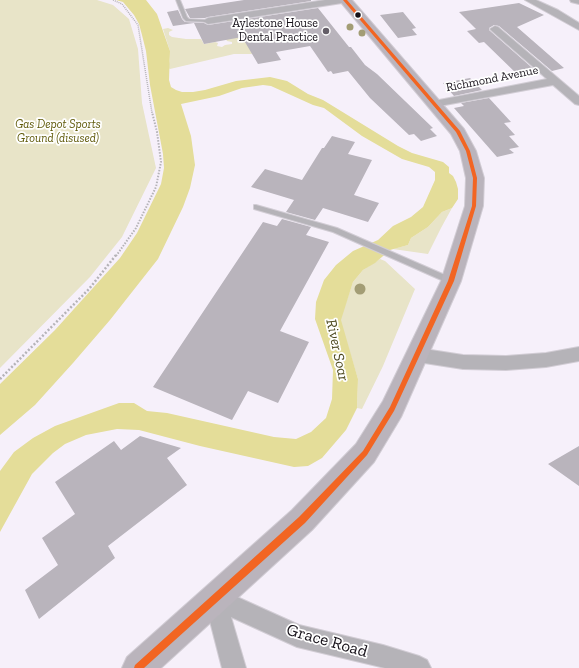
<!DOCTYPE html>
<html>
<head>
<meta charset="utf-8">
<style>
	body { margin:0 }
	canvas { display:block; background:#f6f0fa }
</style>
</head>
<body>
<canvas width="579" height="668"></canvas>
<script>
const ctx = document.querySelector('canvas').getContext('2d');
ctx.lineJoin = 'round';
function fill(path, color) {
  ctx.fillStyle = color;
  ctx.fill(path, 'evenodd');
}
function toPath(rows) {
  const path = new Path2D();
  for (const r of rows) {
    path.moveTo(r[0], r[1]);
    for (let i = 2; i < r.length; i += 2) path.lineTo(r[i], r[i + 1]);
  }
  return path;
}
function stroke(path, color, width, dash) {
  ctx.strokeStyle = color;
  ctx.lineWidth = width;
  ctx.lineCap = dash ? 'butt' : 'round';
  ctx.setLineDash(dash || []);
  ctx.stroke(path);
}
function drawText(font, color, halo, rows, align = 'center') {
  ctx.font = font + ' "Zilla Slab",serif';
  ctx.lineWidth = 3.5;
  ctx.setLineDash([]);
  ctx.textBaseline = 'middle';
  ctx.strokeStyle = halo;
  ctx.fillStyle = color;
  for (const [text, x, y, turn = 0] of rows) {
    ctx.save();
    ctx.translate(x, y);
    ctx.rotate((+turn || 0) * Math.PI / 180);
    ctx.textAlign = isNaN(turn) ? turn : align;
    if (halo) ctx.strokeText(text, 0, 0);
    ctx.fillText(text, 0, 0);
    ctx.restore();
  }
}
const green = toPath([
	[0,0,97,0,113,5,129,19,138,49,142,103,156,168,122,237,90,277,0,368],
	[168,28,173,30,169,32,169,35,172,37,186,39,201,39,204,44,215,42,218,43,217,46,222,47,225,45,232,44,232,42,227,41,226,39,241,35,272,50,251,54,234,54,170,69,168,68,170,60,170,51,163,29],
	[452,208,441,228,428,254,393,249,408,245,411,238,428,227,442,212],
	[380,259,385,261,415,289,383,366,362,409,357,408,358,379,340,320,353,282,363,270]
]);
const water = toPath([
	[116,0,146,0,157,14,170,51,169,80,171,87,176,90,182,92,193,92,205,90,236,81,270,77,287,81,308,94,323,100,398,146,412,153,443,162,449,167,449,173,453,176,456,182,458,189,458,199,452,208,442,212,428,227,411,238,408,245,390,250,375,263,363,270,353,282,341,320,358,379,357,408,346,430,322,458,308,466,294,467,200,446,139,430,117,429,86,435,65,444,53,453,32,474,0,532,0,471,14,452,33,438,55,426,119,403,134,403,147,411,167,413,274,437,296,439,311,432,326,418,332,399,333,370,315,319,316,302,324,280,336,265,353,251,378,240,393,226,411,217,423,207,435,180,435,172,429,167,402,159,362,136,324,108,313,105,271,86,263,85,242,88,219,96,181,104,191,136,195,165,190,188,183,207,158,259,110,320,73,363,35,405,0,435,0,384,55,330,120,258,137,233,161,184,164,168,163,154,150,85,146,51,142,35,139,24,134,15,123,2]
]);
const building = toPath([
	[244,0,311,0,311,1,208,17,205,18,190,18,185,9],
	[519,3,544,15,517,27,564,68,552,71,499,26,494,25,489,28,489,30,538,73,520,77,484,42,479,43,467,31,476,29,459,12],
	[318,8,349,47,351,47,365,65,377,74,433,128,430,129,437,136,421,141,414,134,409,135,370,98,348,71,333,74,331,71,328,72,310,46,276,52,281,60,258,64,242,37,204,44,194,23,173,26,167,12,178,10,182,19,185,22,204,23,208,25],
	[403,12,416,28,412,29,417,35,398,38,380,15],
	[470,78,482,90,454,96,443,83],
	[489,98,511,122,504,123,515,135,509,136,519,147,509,149,514,153,497,157,454,108,464,106,461,103],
	[332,136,355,142,348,154,372,160,354,195,379,203,368,222,323,208,315,220,286,212,294,200,251,187,265,169,302,180,322,148,324,148],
	[282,219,311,227,306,235,329,242,280,331,309,342,278,403,248,391,232,420,153,387,263,222,277,226],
	[140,436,181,448,167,458,187,485,108,546,115,558,39,619,25,590,58,565,42,538,75,514,55,482,114,441,121,450],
	[579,446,579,486,548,464]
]);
const pathFar2 = toPath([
	[113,0,122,4,138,25,152,113]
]);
const pathFar1 = toPath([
	[116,256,136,228,156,187,161,162,157,132,152,112]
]);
const path = toPath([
	[0,379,89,289,116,255]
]);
const service = toPath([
	[176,0,180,0,187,17,189,19,208,20,210,21,208,22,186,21,183,18,176,0],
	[254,205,256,205,337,228,454,279,455,281,454,283,448,283,333,232,254,209,254,205]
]);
const minor = toPath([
	[325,0,346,0,342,3,208,24,203,21,208,18,325,0],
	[525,0,536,0,558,10,579,23,579,30,525,0],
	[570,0,579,0,579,4,571,2,570,0],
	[495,26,498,27,579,96,579,105,575,104,553,85,434,107,430,106,428,104,430,102,434,101,547,79,492,31,490,29,495,26],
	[579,347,579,361,546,367,506,370,463,369,418,362,412,360,410,355,412,350,418,348,463,355,506,356,546,353,579,347],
	[215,587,299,625,383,645,419,656,427,660,431,668,385,668,297,647,231,617,246,668,222,668,204,598,207,590,215,587]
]);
const primary = toPath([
	[339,0,352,0,464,129,476,151,484,178,483,206,461,281,401,417,374,462,312,530,161,668,122,668,127,657,292,510,356,444,383,401,441,281,465,206,466,178,460,151,451,134,339,0]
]);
const bus1 = toPath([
	[343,0,347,0,460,131,470,151,477,178,476,206,454,281,394,411,367,455,305,523,144,668,134,668,135,665,299,517,363,451,390,407,448,281,472,206,473,178,466,151,456,132,343,0]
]);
const trees = [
	[350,27,3.5],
	[362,33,3.5],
	[360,289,5.5]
];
const markers = [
	[358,15,3.5,"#151018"],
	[326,31,4,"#645e67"]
];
const farPoinames = [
	["Aylestone House",318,24],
	["Dental Practice",318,38]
];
const farStreetnames = [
	["Richmond Avenue",492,79,-11]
];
const farParknames = [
	["Gas Depot Sports",58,125],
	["Ground (disused)",58,139]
];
const waterNames = [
	["River Soar",337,350,78]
];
const nearStreetnames = [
	["Grace Road",327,641,16]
];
fill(green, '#e8e4c8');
fill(water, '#e4dd99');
fill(building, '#b9b4bc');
stroke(service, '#d2cdd5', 2);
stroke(minor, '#d2cdd5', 2);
stroke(primary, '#d2cdd5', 2);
stroke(pathFar2, '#b5b3b8', 1.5, [1, 1]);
stroke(pathFar1, '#b5b3b8', 2, [1.5, 1.5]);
stroke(path, '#b5b3b8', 2.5, [2, 2]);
fill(service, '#b5b3b8');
fill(minor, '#b5b3b8');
fill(primary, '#bab4bc');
fill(bus1, '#f26522');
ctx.fillStyle = '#a39d75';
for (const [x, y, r] of trees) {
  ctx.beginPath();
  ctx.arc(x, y, r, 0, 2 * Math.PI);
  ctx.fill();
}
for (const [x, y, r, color] of markers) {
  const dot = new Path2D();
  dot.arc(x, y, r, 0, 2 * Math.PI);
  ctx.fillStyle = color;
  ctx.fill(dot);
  stroke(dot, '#fff', 1.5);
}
drawText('12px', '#151018', '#fff', farPoinames, 'right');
drawText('12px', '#151018', '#fff', farStreetnames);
drawText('italic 12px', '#5f5908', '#fff', farParknames);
drawText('italic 15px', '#4d491f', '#fff', waterNames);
drawText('17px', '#151018', '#fff', nearStreetnames);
</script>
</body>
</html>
